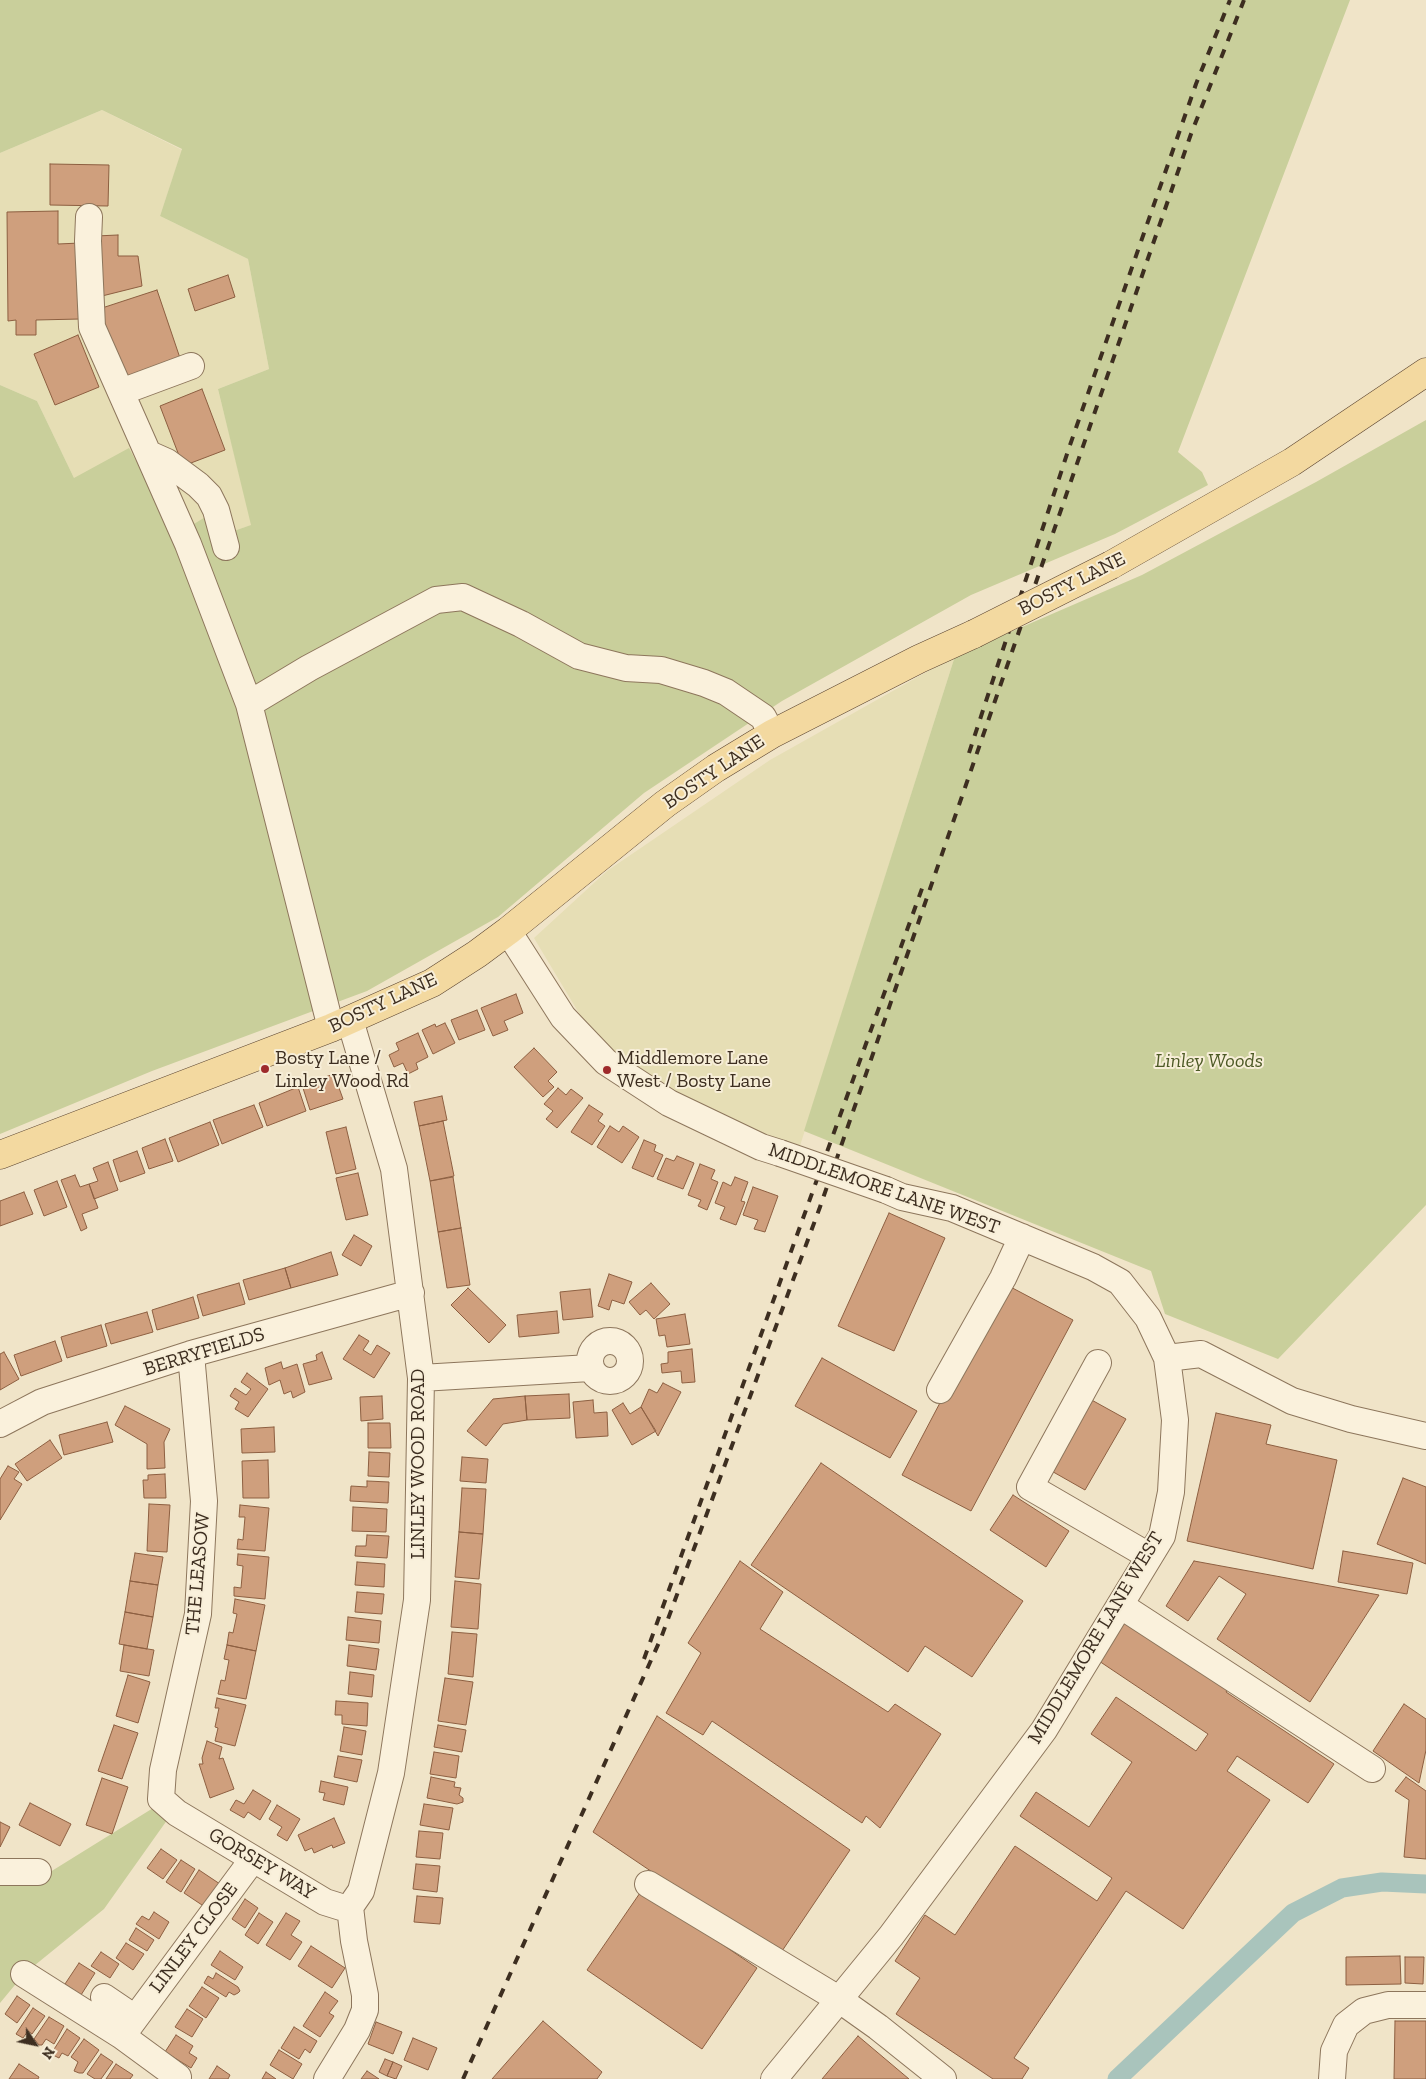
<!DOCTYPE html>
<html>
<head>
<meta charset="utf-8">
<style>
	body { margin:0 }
	#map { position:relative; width:1426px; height:2079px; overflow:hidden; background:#f0e4c8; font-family:"Zilla Slab",serif }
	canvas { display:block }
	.north { position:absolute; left:10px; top:2019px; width:50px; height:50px; -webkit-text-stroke:4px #f7eed8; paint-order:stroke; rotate:124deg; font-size:14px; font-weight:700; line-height:20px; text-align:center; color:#3d2e20 }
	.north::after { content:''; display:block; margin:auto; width:18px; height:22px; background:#3d2e20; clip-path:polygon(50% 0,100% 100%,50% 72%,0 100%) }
</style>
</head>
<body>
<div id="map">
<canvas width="1426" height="2079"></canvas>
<div class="north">N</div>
</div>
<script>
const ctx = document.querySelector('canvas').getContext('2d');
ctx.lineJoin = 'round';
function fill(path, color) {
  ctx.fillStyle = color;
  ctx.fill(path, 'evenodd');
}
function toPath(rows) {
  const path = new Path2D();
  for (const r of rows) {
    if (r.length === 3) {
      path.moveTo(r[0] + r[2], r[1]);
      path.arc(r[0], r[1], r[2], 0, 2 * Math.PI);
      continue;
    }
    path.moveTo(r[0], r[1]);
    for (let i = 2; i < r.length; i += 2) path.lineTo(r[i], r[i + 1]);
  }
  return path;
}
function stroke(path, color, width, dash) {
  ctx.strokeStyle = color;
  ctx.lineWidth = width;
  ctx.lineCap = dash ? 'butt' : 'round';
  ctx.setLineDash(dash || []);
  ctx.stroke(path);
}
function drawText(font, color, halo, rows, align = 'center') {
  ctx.font = font + ' "Zilla Slab",serif';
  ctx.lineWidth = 4;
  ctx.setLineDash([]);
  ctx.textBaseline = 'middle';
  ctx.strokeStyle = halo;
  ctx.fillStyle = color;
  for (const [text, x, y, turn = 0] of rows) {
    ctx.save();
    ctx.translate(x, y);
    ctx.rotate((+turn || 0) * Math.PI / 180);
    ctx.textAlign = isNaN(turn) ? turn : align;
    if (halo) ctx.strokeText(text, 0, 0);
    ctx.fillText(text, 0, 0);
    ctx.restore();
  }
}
const farmland = toPath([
	[102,110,182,150,160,216,248,259,269,369,218,389,252,525,228,533,176,535,74,478,37,401,0,385,0,153],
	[955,656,799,1149,669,1096,612,1052,583,1020,534,938,607,871,770,760]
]);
const green = toPath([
	[0,0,1350,0,1178,452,1202,472,1208,485,1115,534,971,595,782,701,644,793,498,917,367,991,152,1071,0,1134,0,385,37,401,74,478,129,448,176,535,207,516,228,533,251,525,218,389,269,369,248,259,160,216,182,149,102,110,0,153],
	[1426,420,1426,1205,1278,1359,1165,1314,1151,1271,804,1131,955,656,1142,575,1316,482],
	[158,1805,170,1816,104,1909,24,1974,0,2003,0,1882,34,1882]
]);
const canal = toPath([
	[1117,2079,1293,1913,1342,1888,1382,1882,1426,1884]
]);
const building = toPath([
	[50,164,109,165,108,206,50,205,50,164],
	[58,211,58,244,80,243,80,319,36,320,36,335,16,335,16,320,8,321,7,212,58,211],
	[118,235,118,256,138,256,142,286,98,297,96,236,118,235],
	[228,275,235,297,195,311,188,289,228,275],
	[157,290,182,364,124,383,99,309,157,290],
	[78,335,99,387,55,405,34,354,78,335],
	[202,389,225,450,183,466,160,406,202,389],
	[516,994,523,1013,504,1021,508,1030,493,1036,481,1008,516,994],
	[477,1010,485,1030,459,1040,451,1020,477,1010],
	[445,1023,455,1043,433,1054,422,1030,435,1024,436,1027,445,1023],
	[418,1033,428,1057,416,1063,418,1069,408,1074,403,1063,394,1067,389,1055,399,1050,396,1043,418,1033],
	[534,1048,557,1072,548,1081,554,1087,543,1097,514,1067,534,1048],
	[334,1074,343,1099,310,1110,302,1085,334,1074],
	[298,1087,306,1111,267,1126,259,1103,298,1087],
	[558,1088,566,1095,571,1089,583,1098,557,1128,546,1119,553,1111,544,1104,558,1088],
	[442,1096,447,1120,419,1126,414,1102,442,1096],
	[254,1105,263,1127,222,1144,213,1120,254,1105],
	[589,1105,603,1114,598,1121,605,1126,592,1145,571,1132,589,1105],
	[443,1121,454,1176,430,1181,419,1126,443,1121],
	[210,1122,219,1145,178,1162,169,1138,210,1122],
	[610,1126,619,1132,623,1126,639,1137,622,1163,597,1147,610,1126],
	[346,1127,356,1169,336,1174,326,1132,346,1127],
	[165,1139,173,1161,149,1169,142,1148,165,1139],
	[644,1140,656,1145,654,1151,663,1155,653,1177,632,1168,644,1140],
	[137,1151,145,1173,120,1182,113,1160,137,1151],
	[677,1156,694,1163,683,1189,657,1179,666,1158,674,1161,677,1156],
	[108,1162,118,1190,94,1199,89,1184,98,1181,93,1168,108,1162],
	[700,1164,715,1170,711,1179,718,1182,707,1210,698,1206,701,1200,688,1195,700,1164],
	[358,1173,368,1215,346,1220,336,1178,358,1173],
	[75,1175,80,1187,89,1184,98,1208,82,1214,87,1228,81,1231,61,1180,75,1175],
	[453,1177,461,1228,438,1232,430,1181,453,1177],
	[735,1177,748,1182,741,1201,745,1202,736,1225,720,1219,725,1207,715,1203,723,1182,731,1186,735,1177],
	[57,1181,67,1207,44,1216,34,1190,57,1181],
	[753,1187,778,1196,765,1232,754,1229,758,1220,743,1215,753,1187],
	[24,1192,33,1214,0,1226,0,1201,24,1192],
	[889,1213,945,1238,894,1351,838,1326,889,1213],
	[461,1228,470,1285,447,1288,438,1232,461,1228],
	[354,1235,372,1246,361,1266,342,1255,354,1235],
	[331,1252,338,1275,291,1288,285,1268,331,1252],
	[285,1268,291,1288,249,1300,243,1280,285,1268],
	[609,1274,632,1282,624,1304,612,1300,609,1310,598,1306,609,1274],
	[239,1283,245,1304,203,1316,197,1295,239,1283],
	[651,1283,670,1304,654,1319,646,1310,640,1315,629,1302,651,1283],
	[1003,1283,1073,1320,971,1511,902,1475,1003,1283],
	[468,1288,506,1325,489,1343,451,1305,468,1288],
	[590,1289,593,1317,563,1320,560,1292,590,1289],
	[193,1297,199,1318,157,1330,152,1310,193,1297],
	[557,1311,559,1333,519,1337,517,1315,557,1311],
	[147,1312,153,1332,111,1344,105,1324,147,1312],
	[685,1314,690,1344,667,1347,665,1335,659,1336,656,1319,685,1314],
	[101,1325,107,1346,67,1358,61,1337,101,1325],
	[359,1335,369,1341,363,1350,371,1355,377,1345,390,1353,374,1378,343,1359,359,1335],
	[55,1341,62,1361,21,1376,14,1355,55,1341],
	[692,1349,695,1382,682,1383,681,1371,662,1373,661,1364,668,1363,668,1352,692,1349],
	[4,1352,19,1379,0,1390,0,1354,4,1352],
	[322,1352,332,1379,309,1385,303,1364,317,1360,316,1355,322,1352],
	[822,1358,917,1411,890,1458,795,1406,822,1358],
	[281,1362,283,1369,297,1364,305,1392,293,1398,291,1391,284,1394,280,1380,269,1385,265,1368,281,1362],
	[247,1373,268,1389,248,1417,235,1409,239,1402,230,1396,235,1388,246,1395,251,1389,241,1382,247,1373],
	[663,1383,681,1392,658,1436,641,1407,649,1389,657,1393,663,1383],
	[569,1394,570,1418,527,1420,525,1396,569,1394],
	[382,1396,383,1419,361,1421,360,1397,382,1396],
	[525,1396,527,1420,503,1424,486,1446,467,1431,493,1399,525,1396],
	[1088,1398,1126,1419,1085,1490,1048,1469,1088,1398],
	[593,1400,594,1413,607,1412,608,1436,576,1438,573,1402,593,1400],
	[623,1403,630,1414,641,1407,656,1431,632,1445,612,1410,623,1403],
	[125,1406,170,1429,164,1442,165,1468,147,1469,147,1444,115,1425,125,1406],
	[1216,1413,1271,1425,1266,1444,1337,1460,1313,1569,1187,1541,1216,1413],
	[107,1422,113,1442,64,1455,59,1435,107,1422],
	[368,1423,390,1423,391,1448,368,1448,368,1423],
	[274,1427,275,1452,242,1453,241,1429,274,1427],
	[50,1440,62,1458,27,1481,15,1464,50,1440],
	[369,1452,390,1453,389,1477,368,1476,369,1452],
	[462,1457,488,1459,486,1483,460,1481,462,1457],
	[268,1460,269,1498,243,1498,242,1461,268,1460],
	[821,1463,1023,1601,972,1677,925,1646,908,1672,751,1565,821,1463],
	[8,1466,19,1472,14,1479,22,1484,0,1520,0,1479,8,1466],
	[165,1474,166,1498,144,1498,143,1480,148,1480,148,1475,165,1474],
	[1403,1478,1426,1487,1426,1564,1377,1544,1403,1478],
	[367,1481,389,1482,388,1503,350,1501,351,1486,367,1487,367,1481],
	[462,1488,486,1489,483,1534,459,1532,462,1488],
	[1013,1495,1069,1531,1046,1567,990,1530,1013,1495],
	[149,1504,170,1505,167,1552,147,1551,149,1504],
	[240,1505,269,1508,265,1551,237,1549,238,1539,243,1540,245,1517,239,1517,240,1505],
	[353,1507,387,1509,386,1532,352,1531,353,1507],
	[459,1532,483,1534,479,1579,455,1577,459,1532],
	[367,1535,389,1536,387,1558,355,1556,356,1546,366,1546,367,1535],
	[1343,1551,1413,1563,1407,1594,1338,1582,1343,1551],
	[135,1553,163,1557,158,1585,130,1581,135,1553],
	[238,1554,269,1557,265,1599,234,1596,234,1587,241,1588,243,1566,237,1565,238,1554],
	[740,1561,783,1592,760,1629,888,1712,895,1704,941,1734,880,1828,866,1816,862,1823,712,1721,703,1735,666,1713,701,1653,688,1643,740,1561],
	[1194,1561,1379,1595,1310,1702,1217,1639,1246,1594,1219,1576,1188,1621,1166,1606,1194,1561],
	[357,1562,385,1564,384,1587,355,1585,357,1562],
	[130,1581,158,1585,153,1617,125,1612,130,1581],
	[455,1581,481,1584,478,1629,451,1627,455,1581],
	[357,1592,384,1594,382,1614,355,1612,357,1592],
	[235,1599,265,1605,256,1651,227,1645,229,1632,233,1633,237,1614,233,1613,235,1599],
	[125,1612,153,1617,147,1649,119,1644,125,1612],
	[1129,1616,1231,1684,1226,1692,1334,1764,1308,1803,1237,1756,1227,1771,1270,1800,1183,1929,1126,1891,1014,2058,1029,2068,1022,2079,993,2079,896,2014,920,1978,895,1961,925,1915,955,1935,1015,1846,1097,1901,1112,1878,1020,1816,1036,1792,1089,1827,1132,1762,1091,1734,1116,1697,1196,1751,1208,1734,1099,1661,1129,1616],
	[348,1617,381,1621,379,1643,346,1640,348,1617],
	[452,1632,477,1634,473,1677,448,1674,452,1632],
	[124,1645,154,1650,149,1676,120,1671,124,1645],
	[227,1645,256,1651,246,1699,218,1694,221,1680,225,1681,229,1660,224,1659,227,1645],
	[349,1645,379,1649,376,1670,347,1666,349,1645],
	[350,1672,374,1675,372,1697,348,1694,350,1672],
	[128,1675,150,1682,138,1723,116,1716,128,1675],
	[445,1678,473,1682,466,1725,438,1721,445,1678],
	[217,1698,246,1705,235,1746,215,1741,218,1728,215,1727,219,1708,215,1708,217,1698],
	[336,1701,368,1703,367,1726,342,1724,342,1715,335,1715,336,1701],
	[1404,1704,1426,1719,1426,1750,1419,1783,1373,1751,1404,1704],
	[657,1716,850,1850,778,1957,593,1832,657,1716],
	[114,1725,138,1733,122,1779,98,1771,114,1725],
	[438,1725,466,1730,462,1752,434,1747,438,1725],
	[344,1727,366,1731,362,1755,340,1751,344,1727],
	[207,1741,222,1747,219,1759,223,1758,234,1789,210,1798,199,1764,203,1764,202,1758,207,1741],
	[434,1752,459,1756,456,1778,430,1774,434,1752],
	[338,1756,362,1760,357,1782,334,1777,338,1756],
	[431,1777,455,1782,454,1787,461,1788,459,1795,463,1798,463,1802,457,1804,427,1798,431,1777],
	[1406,1777,1426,1791,1426,1859,1404,1857,1409,1800,1395,1791,1406,1777],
	[102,1778,128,1787,112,1834,86,1825,102,1778],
	[321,1781,348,1787,344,1805,323,1800,325,1793,319,1792,321,1781],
	[253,1790,271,1801,260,1820,248,1812,244,1818,230,1810,236,1800,244,1804,253,1790],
	[30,1803,71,1824,60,1846,19,1825,30,1803],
	[424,1804,453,1808,449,1830,420,1825,424,1804],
	[277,1805,300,1819,287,1841,277,1835,282,1827,269,1819,277,1805],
	[334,1818,345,1843,333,1848,332,1845,314,1853,312,1848,305,1851,298,1835,334,1818],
	[0,1822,10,1827,0,1847,0,1822],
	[419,1831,443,1833,440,1859,416,1857,419,1831],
	[161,1849,177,1860,163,1879,147,1868,161,1849],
	[181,1860,195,1869,181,1892,166,1882,181,1860],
	[416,1864,440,1866,437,1892,413,1889,416,1864],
	[199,1870,220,1884,205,1907,184,1893,199,1870],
	[642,1890,757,1968,702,2049,587,1970,642,1890],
	[417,1896,443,1898,440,1924,414,1922,417,1896],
	[245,1899,258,1908,245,1928,232,1919,245,1899],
	[154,1912,169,1922,159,1939,136,1924,142,1916,149,1920,154,1912],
	[259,1913,273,1922,258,1944,245,1935,259,1913],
	[286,1913,300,1921,291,1935,302,1942,290,1960,266,1945,286,1913],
	[136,1928,154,1940,147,1951,129,1940,136,1928],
	[126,1943,144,1954,133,1970,116,1958,126,1943],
	[311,1946,345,1968,332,1988,298,1966,311,1946],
	[220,1951,243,1967,235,1980,211,1965,220,1951],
	[101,1952,119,1964,110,1978,91,1966,101,1952],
	[1400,1956,1401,1984,1346,1985,1346,1957,1400,1956],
	[1405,1957,1424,1957,1423,1984,1405,1983,1405,1957],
	[79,1963,95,1973,81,1995,65,1984,79,1963],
	[216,1973,238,1987,240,1991,238,1993,234,1995,229,1992,226,1997,204,1983,208,1976,213,1979,216,1973],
	[202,1987,219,1998,206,2018,189,2006,202,1987],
	[325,1992,338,2001,329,2013,334,2016,320,2037,303,2026,325,1992],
	[17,1996,30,2005,17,2023,5,2014,17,1996],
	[33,2008,45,2016,32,2034,28,2031,23,2038,16,2034,33,2008],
	[187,2009,203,2019,192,2037,175,2027,187,2009],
	[49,2017,64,2026,54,2044,46,2039,42,2045,39,2045,34,2039,49,2017],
	[543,2021,602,2072,597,2079,492,2079,543,2021],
	[1395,2021,1426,2021,1426,2079,1394,2079,1395,2021],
	[376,2022,402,2032,393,2054,368,2044,376,2022],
	[294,2027,317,2041,310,2053,305,2049,299,2059,281,2048,294,2027],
	[67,2029,80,2038,68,2056,62,2053,59,2058,51,2054,67,2029],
	[176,2035,193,2046,189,2053,197,2058,191,2068,165,2052,176,2035],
	[858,2036,909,2079,822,2079,858,2036],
	[413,2038,437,2048,428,2070,404,2060,413,2038],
	[84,2039,99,2050,83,2073,79,2073,74,2071,78,2062,71,2057,84,2039],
	[279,2050,302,2064,293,2079,270,2065,279,2050],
	[101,2054,113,2062,101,2079,95,2079,87,2074,101,2054],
	[385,2059,393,2062,387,2076,379,2072,385,2059],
	[393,2062,402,2066,396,2079,387,2076,393,2062],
	[19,2064,39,2077,38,2079,9,2079,19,2064],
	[116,2064,133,2075,130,2079,106,2079,116,2064],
	[217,2066,230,2075,228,2079,209,2079,217,2066],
	[367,2071,379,2079,361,2079,367,2071],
	[266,2072,276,2079,262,2079,266,2072]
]);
const minor = toPath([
	[89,217,88,241,92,327,188,544,249,704,331,1028],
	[121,392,191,366],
	[149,454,167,462,198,485,209,496,216,510,226,547],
	[249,704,309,668,436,600,463,597,521,624,579,656,626,668,661,670,704,683,726,692,763,717,772,734],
	[508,931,563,1017,606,1062,669,1103,761,1147,780,1153],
	[610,1361,20],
	[191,1354,204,1501,198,1614,163,1770,161,1799,177,1813,325,1902,341,1907,350,1907],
	[1167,1358,1201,1354,1292,1401,1351,1419,1426,1436],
	[1098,1363,1030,1487,1149,1556],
	[421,1378,590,1368],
	[940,1390,1003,1278,1022,1237],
	[0,1424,42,1402,191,1354,411,1293],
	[1120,1605,1372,1769],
	[0,1872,38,1872],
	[648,1884,840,2000,878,2027,943,2079],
	[350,1907,361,1891,391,1773,417,1600,421,1378,394,1169,350,1020],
	[24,1974,122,2036,253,1859],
	[104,1997,135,2018],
	[122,2036,178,2077],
	[327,2079,357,2030,365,2010,365,1995,354,1941,350,1907],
	[774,2079,891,1936,1044,1730,1162,1536,1171,1492,1175,1420,1167,1358,1148,1318,1120,1282,1093,1267,952,1208,902,1197,886,1190],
	[1332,2079,1334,2051,1346,2025,1364,2011,1388,2005,1426,2005]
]);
const major = toPath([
	[1111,565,1292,462,1426,372],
	[0,1155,331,1028,432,983,477,954,508,931,665,804,716,768,772,734,919,659,974,634]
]);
const rail = toPath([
	[969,753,1069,448,1196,84,1230,0],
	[644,1659,924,883],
	[463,2079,661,1638,820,1207,1191,134,1244,0]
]);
const minorBridge = toPath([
	[780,1153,886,1190]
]);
const majorBridge = toPath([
	[974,634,1111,565]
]);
const markers = [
	[265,1069,5,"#9e2a2b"],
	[607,1070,5,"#9e2a2b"]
];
const streetNames = [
	["BOSTY LANE",1072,584,-27],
	["BOSTY LANE",714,772,-34],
	["BOSTY LANE",383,1003,-25],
	["MIDDLEMORE LANE WEST",884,1189,19],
	["BERRYFIELDS",204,1352,-17],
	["LINLEY WOOD ROAD",418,1464,-90],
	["THE LEASOW",198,1574,-85],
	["MIDDLEMORE LANE WEST",1096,1638,-59],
	["GORSEY WAY",262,1864,31],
	["LINLEY CLOSE",194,1938,-53]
];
const poiNames = [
	["Bosty Lane /",275,1058],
	["Linley Wood Rd",275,1081],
	["Middlemore Lane",617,1058],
	["West / Bosty Lane",617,1081]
];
const parkNames = [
	["Linley Woods",1209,1061]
];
fill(farmland, '#e6deb5');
fill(green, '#c9cf9b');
stroke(canal, '#a9c4bc', 19);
fill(building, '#cf9f7d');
stroke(building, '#8d5f41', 1);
stroke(minor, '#8d765c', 28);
stroke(major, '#5b4430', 29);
stroke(minor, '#faf1dc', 26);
stroke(major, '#f3d9a0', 28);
stroke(rail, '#3d2e20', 4, [9, 9]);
stroke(minorBridge, '#8d765c', 28, []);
stroke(majorBridge, '#5b4430', 29, []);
stroke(minorBridge, '#faf1dc', 26);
stroke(majorBridge, '#f3d9a0', 28);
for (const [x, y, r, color] of markers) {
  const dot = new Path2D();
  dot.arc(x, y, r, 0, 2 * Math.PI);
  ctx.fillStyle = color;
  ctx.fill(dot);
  stroke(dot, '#f7eed8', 2);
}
drawText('20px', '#3d2e20', '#f7eed8', streetNames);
drawText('20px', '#3d2e20', '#f7eed8', poiNames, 'left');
drawText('italic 20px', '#4d5a26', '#f7eed8', parkNames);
</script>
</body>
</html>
